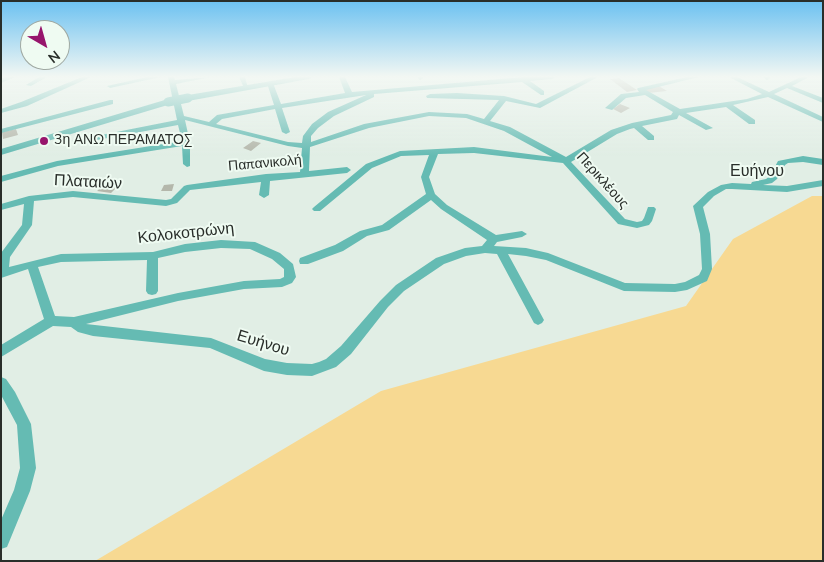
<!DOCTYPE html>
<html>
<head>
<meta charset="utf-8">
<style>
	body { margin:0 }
	#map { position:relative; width:824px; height:562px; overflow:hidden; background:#e1eee5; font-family:"Nunito Sans",sans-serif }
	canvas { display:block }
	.frame { position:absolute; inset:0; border:2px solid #292e2a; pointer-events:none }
	.north { position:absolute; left:20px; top:20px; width:50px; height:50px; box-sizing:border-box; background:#effbf2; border:1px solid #a0a9a2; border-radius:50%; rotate:142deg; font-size:14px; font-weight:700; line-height:20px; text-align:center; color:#292e2a }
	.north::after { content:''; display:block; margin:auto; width:18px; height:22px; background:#97156c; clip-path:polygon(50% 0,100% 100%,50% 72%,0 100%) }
</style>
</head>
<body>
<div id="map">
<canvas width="824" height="562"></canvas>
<div class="frame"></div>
<div class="north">N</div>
</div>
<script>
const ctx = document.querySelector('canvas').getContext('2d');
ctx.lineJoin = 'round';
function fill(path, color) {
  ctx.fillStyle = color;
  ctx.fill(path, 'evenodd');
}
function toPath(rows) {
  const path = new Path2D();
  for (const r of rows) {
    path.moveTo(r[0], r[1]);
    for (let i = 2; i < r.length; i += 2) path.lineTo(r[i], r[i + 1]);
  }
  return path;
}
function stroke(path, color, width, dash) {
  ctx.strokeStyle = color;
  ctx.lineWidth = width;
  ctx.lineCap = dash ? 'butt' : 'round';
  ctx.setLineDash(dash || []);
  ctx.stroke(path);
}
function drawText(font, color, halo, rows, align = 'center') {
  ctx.font = font + ' "Nunito Sans",sans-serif';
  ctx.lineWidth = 4;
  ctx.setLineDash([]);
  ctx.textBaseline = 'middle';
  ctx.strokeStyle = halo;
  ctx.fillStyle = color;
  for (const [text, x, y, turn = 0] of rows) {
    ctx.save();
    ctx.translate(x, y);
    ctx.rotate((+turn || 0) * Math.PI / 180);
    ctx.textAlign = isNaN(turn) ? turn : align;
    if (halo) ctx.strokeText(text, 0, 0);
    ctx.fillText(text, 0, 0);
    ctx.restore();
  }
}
const green = toPath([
	[812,196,823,196,823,561,95,561,381,391,686,306,733,239]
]);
const building = toPath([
	[619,78,637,90,627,92,610,79],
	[659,86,667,91,648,93,642,89],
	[620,104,630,108,621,113,613,109],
	[16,129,18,135,3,139,2,132],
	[253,141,261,143,251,151,243,148],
	[108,182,121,183,111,193,97,191],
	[174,184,172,191,161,191,164,185]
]);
const minor = toPath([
	[39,77,47,77,31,86,26,85,39,77],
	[82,77,91,77,27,106,1,113,1,109,21,102,82,77],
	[147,77,161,77,110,88,107,86,147,77],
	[168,77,174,77,175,80,211,77,176,84,184,116,209,122,217,115,274,105,267,83,270,81,273,83,281,104,345,93,339,77,345,77,352,92,523,77,555,77,552,79,530,81,544,91,544,95,541,95,522,82,374,94,374,97,334,116,318,128,311,136,311,142,364,124,429,112,467,114,484,119,499,100,427,98,426,96,430,94,457,93,504,96,536,104,590,77,598,77,540,108,506,101,490,121,510,127,566,157,611,130,632,123,671,115,673,112,645,95,626,98,612,110,605,108,621,94,639,92,637,89,638,88,687,77,699,77,646,90,680,109,747,99,762,94,729,77,737,77,769,92,801,77,809,77,792,86,823,98,823,103,787,88,774,94,823,117,823,122,768,97,733,105,755,120,755,124,749,124,726,107,686,113,713,128,706,130,679,115,677,119,642,126,654,136,654,140,648,140,634,128,630,129,617,134,571,162,625,219,637,222,642,221,644,218,648,207,654,207,656,209,652,221,649,225,637,228,618,224,563,163,474,153,438,154,429,177,435,194,447,205,496,235,522,231,527,234,522,237,497,242,494,246,526,248,548,253,625,283,675,284,685,282,699,275,702,269,700,234,693,206,708,192,721,185,732,183,751,184,752,182,766,179,770,176,778,161,803,156,823,159,823,165,803,162,788,163,785,165,777,179,772,183,763,185,787,186,823,180,823,186,787,192,732,189,726,189,714,196,703,207,710,234,712,269,707,281,687,290,675,292,624,291,546,260,526,256,508,254,544,320,542,323,538,325,534,323,497,254,485,253,466,256,444,264,404,291,388,307,351,354,336,367,312,376,287,375,264,371,210,348,93,336,78,332,71,327,53,326,1,357,1,345,44,319,28,269,1,278,1,253,22,225,24,204,1,210,1,204,29,196,73,191,166,200,171,199,184,186,187,185,266,174,300,172,302,148,288,146,185,120,190,143,190,166,187,167,183,164,182,146,58,166,1,182,1,176,57,161,182,141,178,125,86,142,82,140,86,138,177,120,168,77],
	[366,95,328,112,312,124,303,136,302,143,288,142,216,124,222,119,275,109,282,132,286,134,290,132,282,108,366,95],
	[429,116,466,118,504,131,552,157,474,147,400,151,366,164,314,207,312,209,314,211,320,211,372,168,401,156,429,155,421,177,426,194,382,225,360,231,335,245,300,258,299,261,300,264,308,264,343,251,367,236,389,230,431,200,441,209,487,240,482,246,465,248,436,258,396,285,380,301,341,346,326,359,319,362,312,364,287,363,265,359,211,338,86,324,178,301,244,289,282,287,292,283,296,277,293,264,280,253,255,242,221,240,185,244,153,252,61,254,9,267,10,257,32,225,34,201,73,197,166,206,177,203,190,190,261,182,259,195,264,198,269,195,270,181,347,173,351,170,347,167,309,171,310,147,369,128,429,116],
	[221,248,250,249,272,259,284,269,284,277,280,279,244,281,178,293,74,317,55,316,38,267,61,262,147,260,146,291,148,294,152,295,156,294,158,291,158,258,185,252,221,248],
	[239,77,245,77,248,88,244,88,239,77],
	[417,77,423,77,423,78,420,80,417,77],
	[763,77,770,77,770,78,767,80,763,77],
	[110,100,113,100,113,104,1,133,1,129,110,100],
	[1,377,6,379,15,392,31,424,36,468,30,491,7,547,1,549,1,520,14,490,20,468,17,425,1,395,1,377]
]);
const tertiary = toPath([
	[4,77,15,77,1,83,1,78,4,77],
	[295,77,313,77,309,79,188,101,184,98,188,95,295,77],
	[168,99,171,100,171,104,1,155,1,149,168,99]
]);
const tertiaryBridge = toPath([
	[168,102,188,98]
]);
const markers = [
	[44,141,5,"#97156c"]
];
const farPoinames = [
	["3η ΑΝΩ ΠΕΡΑΜΑΤΟΣ",54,141]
];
const farStreetnames = [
	["Παπανικολή",265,164,-5],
	["Περικλέους",602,181,48]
];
const streetNames = [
	["Ευήνου",757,172],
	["Πλαταιών",88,183,3],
	["Κολοκοτρώνη",186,234,-6],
	["Ευήνου",263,344,17]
];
fill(green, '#f7d992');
fill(building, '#b4b7ab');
fill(minor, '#65bbb3');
fill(tertiary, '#65bbb3');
stroke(tertiaryBridge, '#65bbb3', 9);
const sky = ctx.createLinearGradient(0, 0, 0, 156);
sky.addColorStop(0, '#6bc1f1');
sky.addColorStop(0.49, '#f2f7f3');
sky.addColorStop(1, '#f2f7f300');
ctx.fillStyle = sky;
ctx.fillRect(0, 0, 824, 156);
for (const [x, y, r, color] of markers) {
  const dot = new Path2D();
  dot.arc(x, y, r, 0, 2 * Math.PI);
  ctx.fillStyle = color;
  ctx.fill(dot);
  stroke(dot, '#effbf2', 2);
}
drawText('14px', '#292e2a', '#effbf2', farPoinames, 'left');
drawText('14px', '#292e2a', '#effbf2', farStreetnames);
drawText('16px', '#292e2a', '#effbf2', streetNames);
</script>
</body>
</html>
